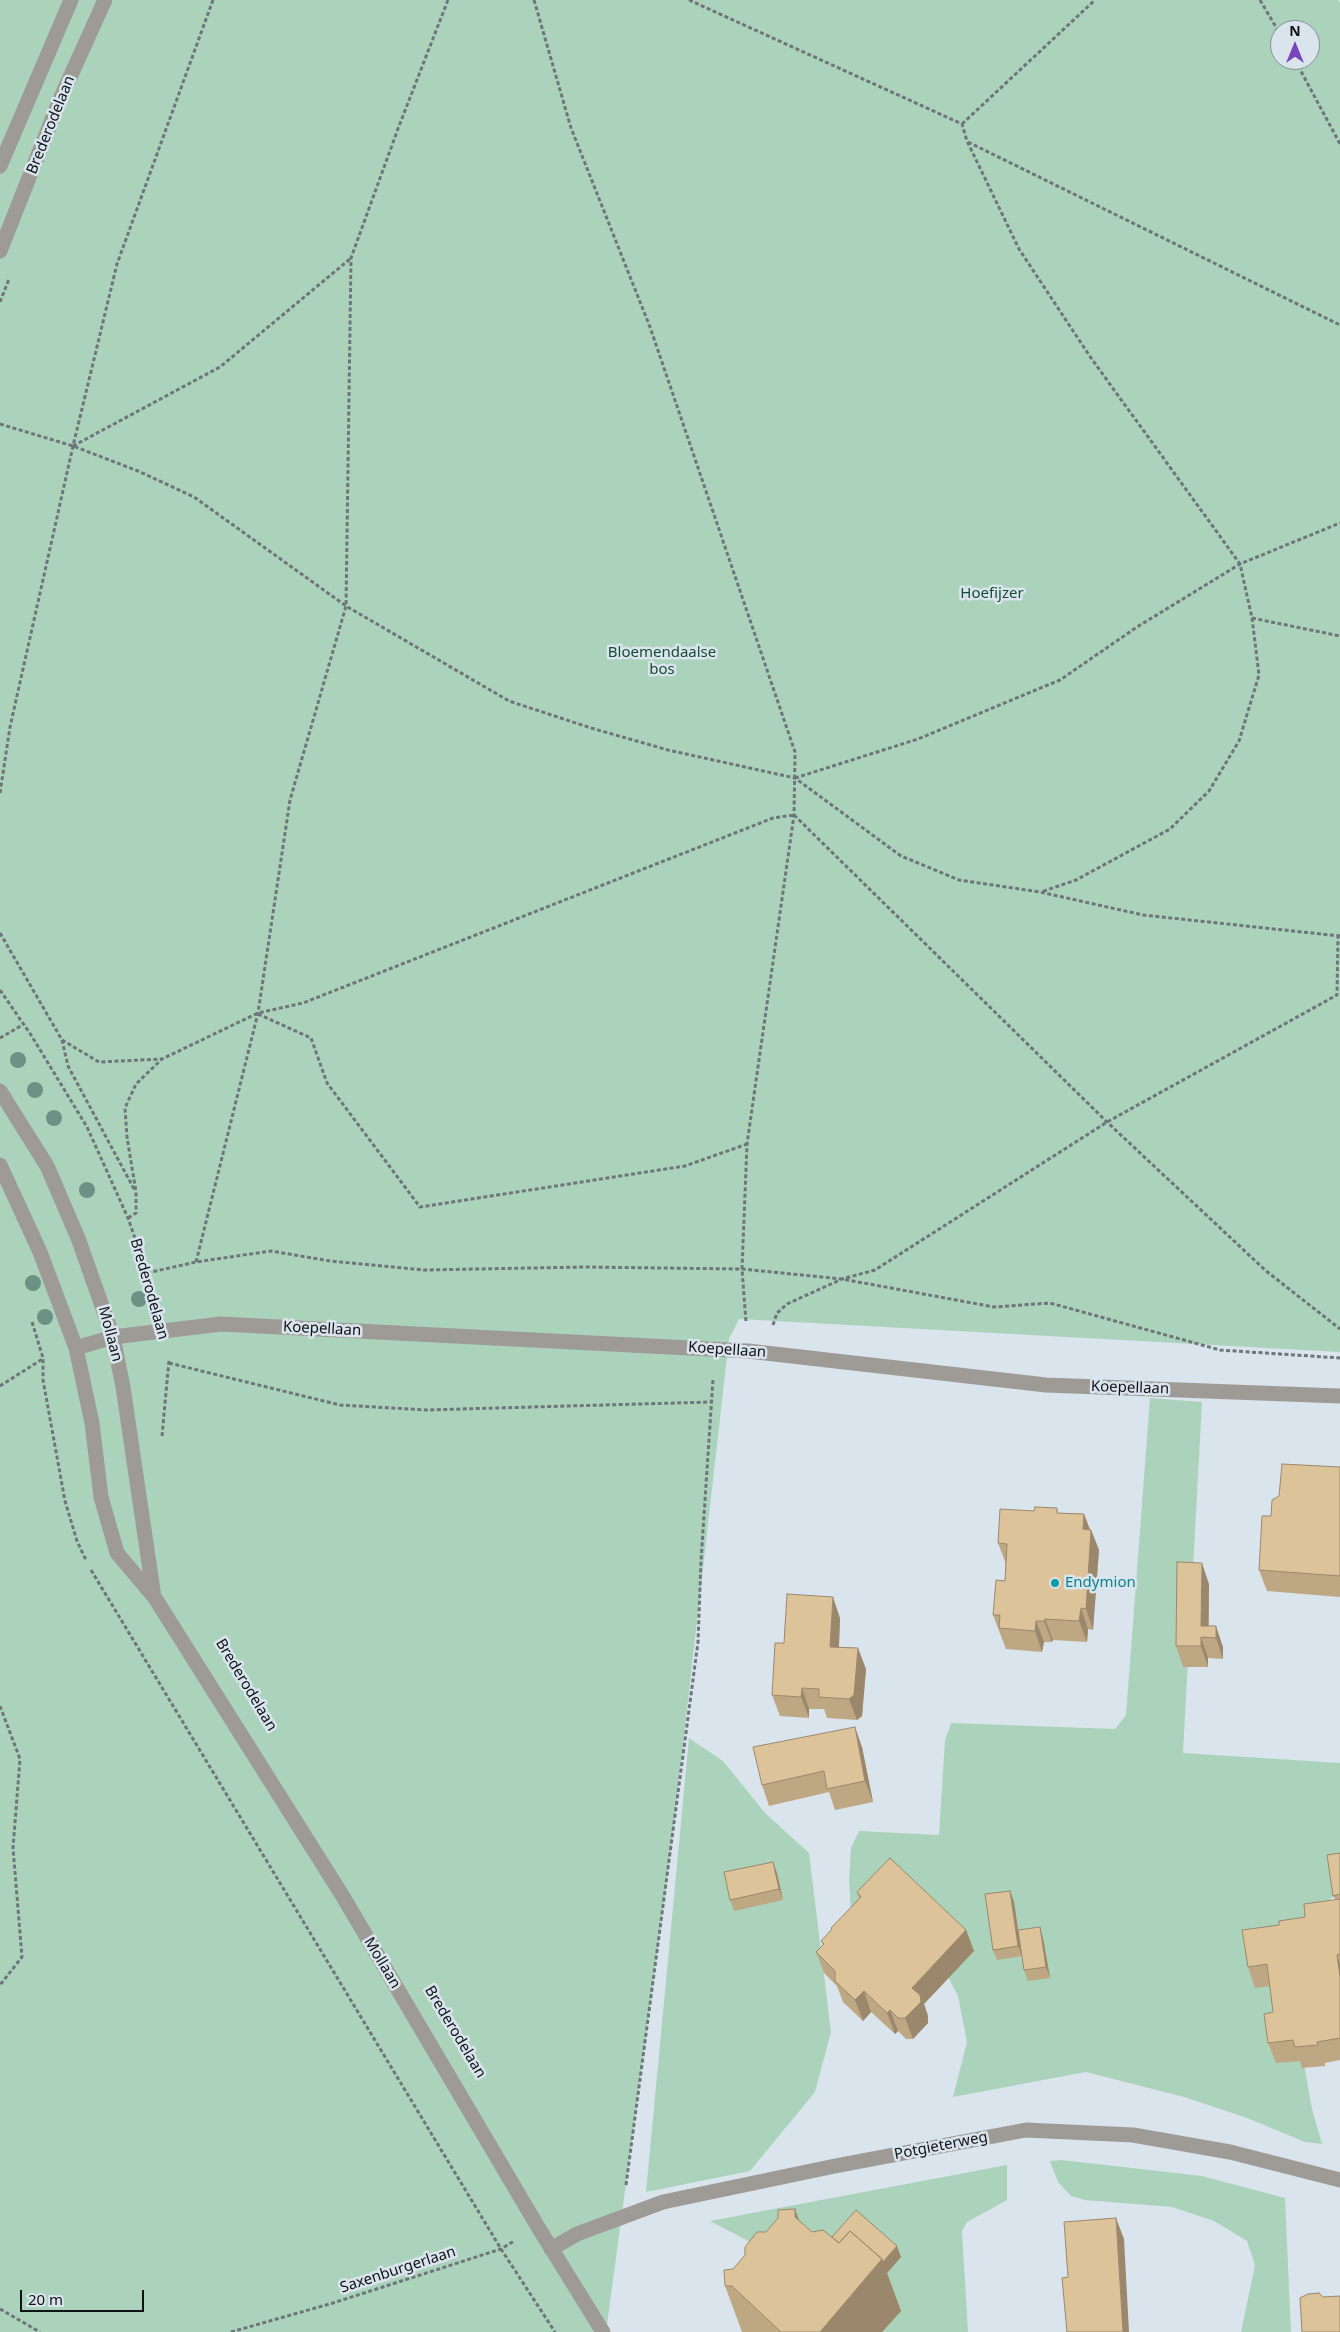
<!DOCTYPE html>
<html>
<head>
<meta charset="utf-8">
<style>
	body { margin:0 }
	#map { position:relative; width:1340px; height:2332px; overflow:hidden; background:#dae4ed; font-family:"Noto Sans",sans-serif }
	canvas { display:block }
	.north { position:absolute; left:1270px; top:20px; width:50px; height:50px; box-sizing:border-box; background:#dae4ed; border:1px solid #899097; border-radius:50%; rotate:0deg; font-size:14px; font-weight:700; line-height:20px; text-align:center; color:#0f1316 }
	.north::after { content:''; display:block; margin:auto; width:18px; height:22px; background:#7b45bc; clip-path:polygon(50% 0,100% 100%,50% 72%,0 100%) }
	.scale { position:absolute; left:20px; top:2290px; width:124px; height:22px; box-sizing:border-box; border:2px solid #0f1316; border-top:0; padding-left:6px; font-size:15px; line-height:18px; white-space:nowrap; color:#0f1316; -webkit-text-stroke:4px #dae4ed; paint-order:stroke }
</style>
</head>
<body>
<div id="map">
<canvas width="1340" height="2332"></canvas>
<div class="north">N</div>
<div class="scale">20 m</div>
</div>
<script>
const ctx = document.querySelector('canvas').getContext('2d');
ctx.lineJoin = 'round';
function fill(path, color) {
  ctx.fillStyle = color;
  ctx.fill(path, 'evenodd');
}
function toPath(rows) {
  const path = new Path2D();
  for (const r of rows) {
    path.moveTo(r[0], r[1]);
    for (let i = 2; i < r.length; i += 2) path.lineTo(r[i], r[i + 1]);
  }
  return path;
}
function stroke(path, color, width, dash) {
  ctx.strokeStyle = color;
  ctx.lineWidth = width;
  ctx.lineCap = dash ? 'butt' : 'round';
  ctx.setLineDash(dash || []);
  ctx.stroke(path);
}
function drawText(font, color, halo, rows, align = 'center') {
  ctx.font = font + ' "Noto Sans",sans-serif';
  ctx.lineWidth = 5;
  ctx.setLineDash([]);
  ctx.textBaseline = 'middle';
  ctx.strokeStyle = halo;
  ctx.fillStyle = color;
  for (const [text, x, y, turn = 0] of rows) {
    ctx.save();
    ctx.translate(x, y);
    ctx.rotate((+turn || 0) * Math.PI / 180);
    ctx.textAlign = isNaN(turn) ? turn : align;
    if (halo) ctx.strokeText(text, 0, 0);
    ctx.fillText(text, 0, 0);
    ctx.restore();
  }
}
const green = toPath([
	[0,0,1338,0,1340,3,1340,1352,739,1319,729,1339,671,1850,606,2332,0,2332],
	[1280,30,1310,30,1310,60,1280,60],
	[1150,1398,1202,1402,1183,1753,1340,1763,1340,1891,1285,1937,1295,2014,1312,2109,1322,2144,1305,2142,1247,2118,1184,2097,1086,2072,953,2097,967,2042,958,1996,932,1947,851,1913,849,1880,851,1848,859,1831,939,1835,945,1740,951,1723,1115,1729,1126,1715],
	[689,1738,723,1761,765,1813,809,1853,831,2032,815,2092,750,2171,646,2192],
	[1061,2160,1202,2176,1285,2198,1291,2332,1241,2332,1255,2265,1247,2241,1214,2221,1172,2207,1085,2200,1071,2196,1058,2182,1050,2161],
	[1007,2165,1007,2200,967,2222,962,2231,968,2332,878,2332,813,2275,710,2221]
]);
const path = toPath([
	[534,0,571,128,650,327,795,752,794,815,747,1144,742,1269,746,1322],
	[689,0,962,124,967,141,1019,249,1091,358,1240,564,1252,618,1259,675,1239,741,1209,791,1170,829,1076,880,1041,892],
	[1260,0,1280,34],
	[1295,60,1340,144],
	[962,124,1095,0],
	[968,142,1340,325],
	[0,302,9,279],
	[0,424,73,446,138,471,194,497,346,606,509,701,591,728,668,750,795,778,901,856,959,880,1040,892,1143,915,1340,936],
	[73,446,220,367,350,259],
	[1252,618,1340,636],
	[795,778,918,739,1060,680,1137,627,1240,564,1340,523],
	[0,793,10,727,73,446,117,264,213,0],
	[794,815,1107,1122,1265,1270,1340,1329],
	[0,933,62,1040,68,1066,134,1189],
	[0,990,31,1035,87,1127,128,1218,147,1273,155,1303],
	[258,1014,311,1038,327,1083,420,1207,685,1166,747,1144],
	[0,1038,24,1024],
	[62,1040,99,1062,162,1059],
	[128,1218,136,1213,136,1192,127,1137,125,1108,136,1084,162,1059,258,1013,303,1003,773,818,794,815],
	[196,1262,258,1013,290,800,346,606,351,258,399,126,448,0],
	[147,1273,196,1262,271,1251,330,1261,424,1270,585,1267,742,1269,842,1279,994,1307,1050,1303,1220,1350,1340,1358],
	[32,1322,43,1358,43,1380,65,1501,77,1541,86,1560],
	[773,1325,777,1313,787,1304,842,1279,875,1270,1107,1122,1337,995,1338,936],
	[169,1363,340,1405,426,1410,711,1402],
	[0,1386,44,1358],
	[162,1436,169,1360],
	[91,1570,501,2249,555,2332],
	[0,1706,20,1759,13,1848,22,1957,0,1985],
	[626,2185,698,1642,701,1561,713,1379],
	[0,2309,40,2332],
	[231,2332,333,2303,501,2249,514,2241]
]);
const minor = toPath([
	[0,166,71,0],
	[0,251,61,97,105,0],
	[0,1091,47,1166,78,1238,113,1337,123,1387,154,1597],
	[0,1165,40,1252,76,1348,92,1423,101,1497,117,1553,155,1598,342,1895,538,2227,603,2332],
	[76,1348,113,1337,221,1324,748,1351,1046,1385,1340,1396],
	[551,2249,577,2234,663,2202,835,2166,1026,2130,1133,2135,1230,2152,1340,2180]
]);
const trees = [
	[18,1060],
	[35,1090],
	[54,1118],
	[87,1190],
	[33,1283],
	[139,1299],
	[45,1317]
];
const wall = toPath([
	[1340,1467,1340,1597,1267,1591,1259,1570,1271,1516,1279,1496],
	[1057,1508,1058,1513,1084,1514,1090,1529,1091,1530,1099,1550,1093,1630,1088,1629,1087,1642,1053,1640,1052,1642,1044,1642,1042,1652,1006,1649,993,1615,1005,1581,1006,1564,998,1543,1034,1511],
	[1209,1584,1209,1626,1223,1647,1223,1659,1208,1658,1208,1667,1183,1667,1176,1646],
	[840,1618,839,1647,866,1669,862,1716,857,1720,827,1718,824,1709,809,1709,809,1718,780,1716,772,1695,784,1643],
	[862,1747,873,1802,835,1810,829,1792,769,1806,762,1785],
	[1340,1853,1340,2060,1325,2063,1325,2066,1302,2068,1300,2061,1276,2063,1268,2043,1273,2012,1270,1986,1255,1988,1248,1967,1279,1925,1305,1917,1335,1899,1333,1896],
	[773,1862,777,1873,783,1900,734,1911,730,1900],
	[1010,1891,1014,1902,1018,1930,1043,1938,1050,1978,1028,1981,1024,1970,1022,1956,997,1960,993,1950],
	[857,1892,966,1930,974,1951,924,2004,928,2016,928,2023,913,2039,906,2039,898,2031,895,2034,871,2012,863,2021,843,2002,837,1986,824,1973,816,1952,823,1945,821,1941,832,1930,831,1928,859,1899],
	[795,2209,799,2221,812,2232,832,2237,901,2257,887,2273,901,2311,882,2332,742,2332,725,2286,766,2232]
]);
const shadedWall = toPath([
	[1084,1514,1091,1533,1091,1530,1099,1550,1093,1630,1086,1609,1083,1529],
	[1202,1563,1209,1584,1208,1638,1201,1626],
	[833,1597,840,1618,838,1668,830,1647],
	[1081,1608,1088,1629,1087,1642,1079,1621],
	[1045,1619,1053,1640,1052,1642,1044,1621],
	[1036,1621,1044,1642,1042,1652,1035,1631],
	[1216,1626,1223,1647,1223,1659,1216,1638],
	[1201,1637,1208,1658,1208,1667,1201,1646],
	[858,1648,866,1669,862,1716,857,1720,849,1699],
	[802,1688,809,1709,809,1718,801,1697],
	[855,1727,862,1747,873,1802,865,1781],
	[773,1862,777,1873,783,1900,779,1889],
	[1010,1891,1014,1902,1022,1956,1018,1946],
	[1040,1927,1043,1938,1050,1978,1046,1967],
	[966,1930,974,1951,924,2004,928,2016,928,2023,913,2039,905,2018,912,1988],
	[1337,1955,1340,1963,1340,1977],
	[864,1991,871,2012,863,2021,855,2000],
	[890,2010,898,2031,895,2034,887,2013],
	[795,2209,813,2260,795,2217],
	[1116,2218,1124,2239,1129,2332,1123,2332],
	[897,2246,901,2257,887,2273,901,2311,882,2332,820,2332,882,2259]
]);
const building = toPath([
	[1282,1464,1340,1467,1340,1576,1259,1570,1262,1516,1271,1516,1272,1500,1279,1496,1282,1464],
	[1035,1507,1057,1508,1057,1513,1084,1514,1083,1529,1091,1530,1086,1609,1081,1608,1079,1621,1045,1619,1044,1621,1036,1621,1035,1631,999,1628,1000,1615,993,1615,996,1580,1005,1581,1007,1544,998,1543,1000,1509,1034,1511,1035,1507],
	[1177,1562,1202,1563,1201,1626,1216,1626,1216,1638,1201,1637,1201,1646,1176,1646,1177,1562],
	[787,1594,833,1597,830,1647,858,1648,854,1695,849,1699,819,1697,819,1689,802,1688,801,1697,772,1695,775,1643,784,1643,787,1594],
	[855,1727,865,1781,827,1789,824,1771,762,1785,753,1747,855,1727],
	[1340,1853,1340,1894,1333,1896,1327,1855,1340,1853],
	[890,1858,966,1930,912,1988,920,1995,921,2002,905,2018,898,2018,890,2010,887,2013,864,1991,855,2000,835,1981,835,1971,816,1952,824,1944,821,1941,832,1929,831,1928,861,1897,857,1892,890,1858],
	[773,1862,779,1889,730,1900,724,1872,773,1862],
	[1010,1891,1018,1946,993,1950,985,1894,1010,1891],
	[1340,1899,1340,1954,1337,1955,1340,1977,1340,2038,1317,2042,1318,2045,1295,2047,1293,2040,1268,2043,1264,2014,1273,2012,1267,1964,1248,1967,1242,1930,1279,1925,1279,1921,1305,1917,1304,1904,1340,1899],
	[1040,1927,1046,1967,1024,1970,1018,1930,1040,1927],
	[795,2209,795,2217,812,2232,823,2230,839,2243,850,2231,882,2259,820,2332,781,2332,732,2286,725,2286,724,2270,733,2269,745,2255,745,2247,757,2232,766,2232,778,2218,778,2210,795,2209],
	[856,2210,897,2246,883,2262,882,2259,850,2231,839,2243,832,2237,856,2210],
	[1116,2218,1123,2332,1067,2332,1062,2278,1068,2277,1064,2222,1116,2218],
	[1319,2293,1323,2297,1340,2296,1340,2332,1302,2332,1300,2298,1308,2294,1319,2293]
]);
const markers = [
	[1055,1583,5,"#0f9aa8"]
];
const streetNames = [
	["Brederodelaan",51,125,-68],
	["Brederodelaan",149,1289,74],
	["Koepellaan",322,1329,3],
	["Mollaan",110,1334,75],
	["Koepellaan",727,1350,4],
	["Koepellaan",1130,1388,2],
	["Brederodelaan",246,1685,59],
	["Mollaan",382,1963,59],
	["Brederodelaan",455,2032,59],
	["Potgieterweg",941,2146,-11],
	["Saxenburgerlaan",398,2270,-18]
];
const parkNames = [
	["Hoefijzer",992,594],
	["Bloemendaalse",662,653],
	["bos",662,670]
];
const cultureNames = [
	["Endymion",1065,1583]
];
fill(green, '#abd3bb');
stroke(path, '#6e757b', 3, [4, 2.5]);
stroke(minor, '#9e9b97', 15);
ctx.fillStyle = '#6e9186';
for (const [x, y] of trees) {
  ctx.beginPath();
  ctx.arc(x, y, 8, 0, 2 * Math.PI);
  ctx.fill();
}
fill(wall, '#bea884');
fill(shadedWall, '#9b886c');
fill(building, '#ddc39a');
stroke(building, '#9b886c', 1);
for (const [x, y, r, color] of markers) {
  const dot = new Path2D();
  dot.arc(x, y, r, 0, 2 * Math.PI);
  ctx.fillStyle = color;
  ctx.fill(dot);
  stroke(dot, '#dae4ed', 2);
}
drawText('15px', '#0f1316', '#dae4ed', streetNames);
drawText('15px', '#164d32', '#dae4ed', parkNames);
drawText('15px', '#0d838f', '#dae4ed', cultureNames, 'left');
</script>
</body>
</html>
